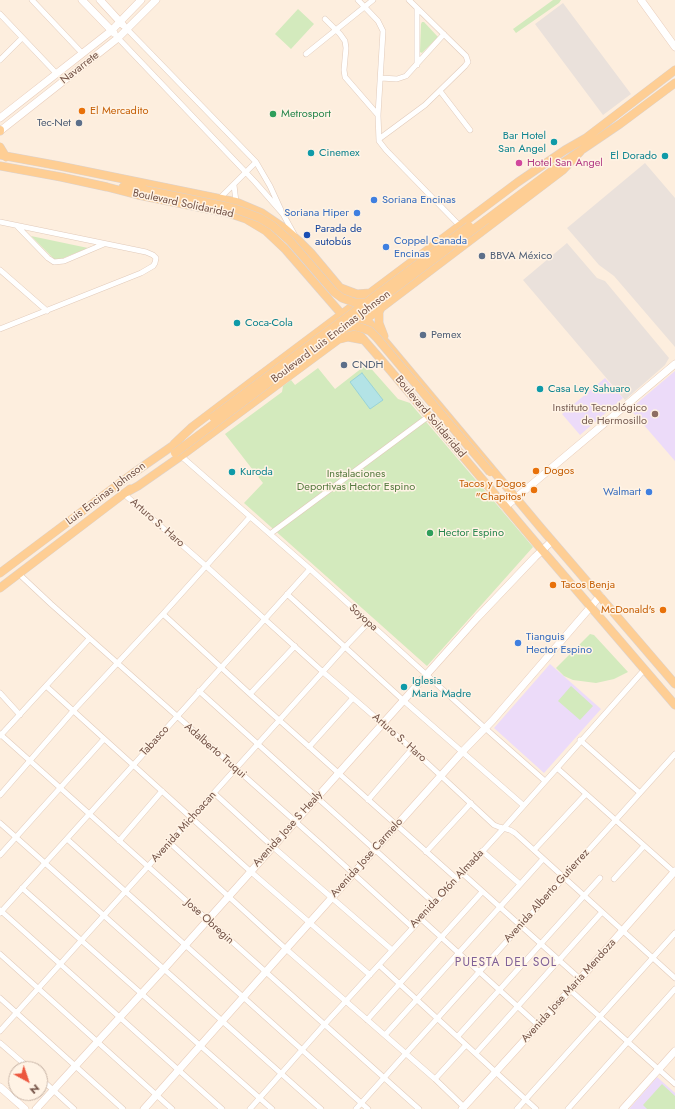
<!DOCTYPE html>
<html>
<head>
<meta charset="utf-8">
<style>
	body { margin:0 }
	#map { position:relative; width:675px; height:1109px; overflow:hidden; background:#fdeede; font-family:Jost,sans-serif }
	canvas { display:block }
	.north { position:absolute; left:8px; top:1061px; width:40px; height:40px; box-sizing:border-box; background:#fff3e5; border:1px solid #c7b3a5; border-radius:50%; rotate:140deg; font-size:11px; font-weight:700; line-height:16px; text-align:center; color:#735246 }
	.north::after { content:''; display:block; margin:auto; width:14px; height:18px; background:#ec573e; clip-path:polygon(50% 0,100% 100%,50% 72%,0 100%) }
</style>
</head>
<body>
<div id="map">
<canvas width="675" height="1109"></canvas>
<div class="north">N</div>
</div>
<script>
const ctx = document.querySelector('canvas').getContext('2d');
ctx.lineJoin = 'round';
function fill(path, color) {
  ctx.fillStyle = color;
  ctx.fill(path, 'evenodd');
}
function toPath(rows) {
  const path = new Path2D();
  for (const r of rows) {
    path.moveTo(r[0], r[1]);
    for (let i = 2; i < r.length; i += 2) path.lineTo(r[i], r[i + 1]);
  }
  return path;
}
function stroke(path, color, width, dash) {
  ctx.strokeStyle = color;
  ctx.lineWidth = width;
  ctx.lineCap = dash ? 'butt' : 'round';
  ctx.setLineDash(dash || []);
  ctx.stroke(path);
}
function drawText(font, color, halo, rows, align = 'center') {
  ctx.font = font + ' Jost,sans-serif';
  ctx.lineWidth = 3;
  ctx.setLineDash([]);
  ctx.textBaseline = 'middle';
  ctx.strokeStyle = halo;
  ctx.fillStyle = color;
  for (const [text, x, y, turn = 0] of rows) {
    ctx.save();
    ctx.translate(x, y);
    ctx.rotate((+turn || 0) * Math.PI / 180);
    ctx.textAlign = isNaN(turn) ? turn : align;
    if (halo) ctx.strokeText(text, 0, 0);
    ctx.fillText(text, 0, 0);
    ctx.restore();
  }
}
const industrial = toPath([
	[563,3,631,94,603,115,535,24],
	[645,163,675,198,675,347,614,276,599,265,567,228],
	[567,243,597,278,605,281,669,358,665,365,625,400,523,280]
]);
const education = toPath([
	[675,371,675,461,630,409],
	[605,378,623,398,580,435,562,414],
	[550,664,601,709,544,773,494,728],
	[657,1077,675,1093,675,1109,629,1109]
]);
const green = toPath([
	[553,0,561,0,559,3,516,33,513,29],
	[298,9,314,24,291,49,275,34],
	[422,22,424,22,438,37,422,53,420,52,421,24],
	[31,236,88,248,56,261],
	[367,364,398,399,410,403,533,547,427,666,244,503,263,483,225,434,282,392,283,386,291,380,295,385,318,368,335,389],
	[590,634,594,635,628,672,614,679,596,683,573,680,564,676,556,668],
	[571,686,593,706,580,720,558,701],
	[662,1084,675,1096,675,1109,647,1109,643,1105]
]);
const water = toPath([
	[362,373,383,400,370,409,350,382,362,373]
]);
const street = toPath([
	[32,0,82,53],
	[358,0,378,21,383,31,378,115,379,141,386,150,460,226],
	[417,8,417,65],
	[0,14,56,73],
	[325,19,340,34,345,41,346,48,344,70,345,77,378,115],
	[127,29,256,162,270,186,281,210],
	[118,38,255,182,283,214,294,234],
	[306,54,373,0],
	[0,60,22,38],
	[381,78,397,79,406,76,444,34],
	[440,91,470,130],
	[379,139,425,105,465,66,468,62,466,56,409,0],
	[234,185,236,202],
	[220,198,256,162],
	[0,222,146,252,153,255,156,258,155,263,153,266,141,273,0,329],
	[17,226,48,258,54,262,64,261,104,244],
	[0,270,47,311],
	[181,456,310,569,485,728,545,781],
	[124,494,206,566,323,672,412,749,494,825,499,827,510,830,515,833,675,978],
	[270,534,429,416],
	[19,574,51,604,323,846,412,927],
	[287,594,404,701,523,805],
	[163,614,250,694,457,879],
	[46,686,250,871,370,975],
	[199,691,434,903],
	[0,693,20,715],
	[250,694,295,646],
	[0,734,419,1109],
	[0,736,89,639],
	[580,740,640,793],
	[309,747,353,698],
	[557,768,675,873],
	[214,793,272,846,392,950],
	[0,795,73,711,163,614,250,517],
	[368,800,412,749],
	[0,823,321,1109],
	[67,839,368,1109],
	[119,841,162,791],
	[170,843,286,949,435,1079,464,1107],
	[534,850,586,794],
	[482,851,520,884],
	[426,852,471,803],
	[0,855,104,739],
	[462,873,580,979],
	[614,879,644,846],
	[22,888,272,1109],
	[0,910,222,1109],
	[0,913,310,569],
	[420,918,538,1025],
	[0,954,172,1109],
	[379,965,536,1109],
	[570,990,675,1084],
	[0,998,123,1109],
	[367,1020,482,892],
	[0,1031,345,647,368,623],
	[385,1035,543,859],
	[458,1036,600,878],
	[0,1043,30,1069],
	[476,1053,602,912],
	[40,1078,74,1109],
	[435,1079,466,1045],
	[250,1109,324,1025,503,829,644,670],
	[356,1109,675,754],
	[517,1109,675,933],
	[568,1109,675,989]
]);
const secondary = toPath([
	[82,0,114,33],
	[100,0,123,25],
	[641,0,675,47],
	[0,118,111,31,141,0],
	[0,131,118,38,156,0],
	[505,507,675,364],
	[0,1087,25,1109],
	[36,1109,164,969,477,618,535,557,552,541],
	[144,1109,286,949,463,751,493,720,600,596],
	[462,1109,580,979,675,871],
	[623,1109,675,1051]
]);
const primary = toPath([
	[0,131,0,130],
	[582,141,675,70],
	[0,147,6,157],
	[0,155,60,166,236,202,262,213,284,228,300,242,311,253,541,528,675,684],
	[0,166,61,177,107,187,138,195,228,213,246,219,266,231,285,249,384,363,542,550,675,705],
	[123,187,145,190],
	[486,220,561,164,620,124,675,83],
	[341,288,357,294,370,293],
	[384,336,379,323,379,312,381,308,563,170,580,152],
	[340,339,348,337,364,340],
	[174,444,192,427,250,383,518,182,565,150,586,138],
	[127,492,138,486,181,456,381,308],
	[0,573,132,474,178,442],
	[0,588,130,489]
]);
const primaryBridge = toPath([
	[145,190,224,206,236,209,260,218,273,226,290,241,334,292,342,298,356,303,366,303],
	[345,328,354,326,362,328,370,331,377,338,490,472],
	[213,417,469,226],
	[175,453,486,220]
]);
const markers = [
	[82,111,4,"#e8710a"],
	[273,114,4,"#2e9e5b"],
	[79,123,4,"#5c6f8a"],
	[554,142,4,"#0f9aa8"],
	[311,153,4,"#0f9aa8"],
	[665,156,4,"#0f9aa8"],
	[519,163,4,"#d1479c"],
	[374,200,4,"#3f7fe0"],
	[357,213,4,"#3f7fe0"],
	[307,235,4,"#1a4fb4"],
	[386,247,4,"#3f7fe0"],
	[482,256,4,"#5c6f8a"],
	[237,323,4,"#0f9aa8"],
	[423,335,4,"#5c6f8a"],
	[344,365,4,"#5c6f8a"],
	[540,389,4,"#0f9aa8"],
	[655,414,4,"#8d6e63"],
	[536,471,4,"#e8710a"],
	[232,472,4,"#0f9aa8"],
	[534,490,4,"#e8710a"],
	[649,492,4,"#3f7fe0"],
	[430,533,4,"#2e9e5b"],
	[553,585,4,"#e8710a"],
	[663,610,4,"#e8710a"],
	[518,643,4,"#3f7fe0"],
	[404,687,4,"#0f9aa8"]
];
const streetNames = [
	["Navarrete",80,68,-38],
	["Boulevard Solidaridad",183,204,12],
	["Boulevard Luis Encinas Johnson",331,337,-37],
	["Boulevard Solidaridad",430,417,50],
	["Luis Encinas Johnson",106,494,-37],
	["Arturo S. Haro",157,523,41],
	["Soyopa",363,618,42],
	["Arturo S. Haro",399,738,41],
	["Tabasco",155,741,-48],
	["Adalberto Truqui",215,751,41],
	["Avenida Michoacan",184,827,-48],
	["Avenida Jose S Healy",288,829,-48],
	["Avenida Jose Carmelo",367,858,-48],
	["Avenida Otón Almada",447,889,-47],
	["Avenida Alberto Gutierrez",547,896,-48],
	["Jose Obregin",209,922,42],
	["Avenida Jose Maria Mendoza",569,991,-48]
];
const foodNames = [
	["El Mercadito",90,111],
	["Dogos",544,471],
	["Tacos y Dogos",526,484,"right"],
	["\"Chapitos\"",526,497,"right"],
	["Tacos Benja",561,585],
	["McDonald's",655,610,"right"]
];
const leisureNames = [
	["Metrosport",281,114],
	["Hector Espino",438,533]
];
const serviceNames = [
	["Tec-Net",71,123,"right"],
	["BBVA México",490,256],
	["Pemex",431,335],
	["CNDH",352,365]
];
const cultureNames = [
	["Bar Hotel",546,136,"right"],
	["San Angel",546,149,"right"],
	["Cinemex",319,153],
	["El Dorado",657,156,"right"],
	["Coca-Cola",245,323],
	["Casa Ley Sahuaro",548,389],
	["Kuroda",240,472],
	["Iglesia",412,681],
	["Maria Madre",412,694]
];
const hotelNames = [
	["Hotel San Angel",527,163]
];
const shopNames = [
	["Soriana Encinas",382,200],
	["Soriana Hiper",349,213,"right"],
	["Coppel Canada",394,241],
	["Encinas",394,254],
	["Walmart",641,492,"right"],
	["Tianguis",526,637],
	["Hector Espino",526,650]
];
const transitNames = [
	["Parada de",315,229],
	["autobús",315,242]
];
const educationNames = [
	["Instituto Tecnológico",647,408],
	["de Hermosillo",647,421]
];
const parkNames = [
	["Instalaciones",356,474],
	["Deportivas Hector Espino",356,487]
];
const neighbourhoodNames = [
	["PUESTA DEL SOL",506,963]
];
fill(industrial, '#eae1db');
fill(education, '#ecdbf9');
fill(green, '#d3eabd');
fill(water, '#b3e3e6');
stroke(water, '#99d3d8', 1);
stroke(street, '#e1caba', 6);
stroke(secondary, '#e8ccba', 8);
stroke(primary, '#dbd2cf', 9);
stroke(street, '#fff', 5);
stroke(secondary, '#fff', 7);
stroke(primary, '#fece94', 8);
stroke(primaryBridge, '#dbd2cf', 9, []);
stroke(primaryBridge, '#fece94', 8);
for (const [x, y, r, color] of markers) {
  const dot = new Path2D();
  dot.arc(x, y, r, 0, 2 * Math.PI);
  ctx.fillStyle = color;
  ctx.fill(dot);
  stroke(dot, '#fff3e5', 1.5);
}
drawText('11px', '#735246', '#fff3e5', streetNames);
drawText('11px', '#c56008', '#fff3e5', foodNames, 'left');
drawText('11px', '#27864d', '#fff3e5', leisureNames, 'left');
drawText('11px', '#4e5e75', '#fff3e5', serviceNames, 'left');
drawText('11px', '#0d838f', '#fff3e5', cultureNames, 'left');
drawText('11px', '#b23c85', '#fff3e5', hotelNames, 'left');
drawText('11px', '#366cbe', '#fff3e5', shopNames, 'left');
drawText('11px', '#164399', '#fff3e5', transitNames, 'left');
drawText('11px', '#785e54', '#fff3e5', educationNames, 'right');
drawText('11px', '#54793e', '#fff3e5', parkNames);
ctx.letterSpacing = '1px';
drawText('12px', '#806197', '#fff3e5', neighbourhoodNames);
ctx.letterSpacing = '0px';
</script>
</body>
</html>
